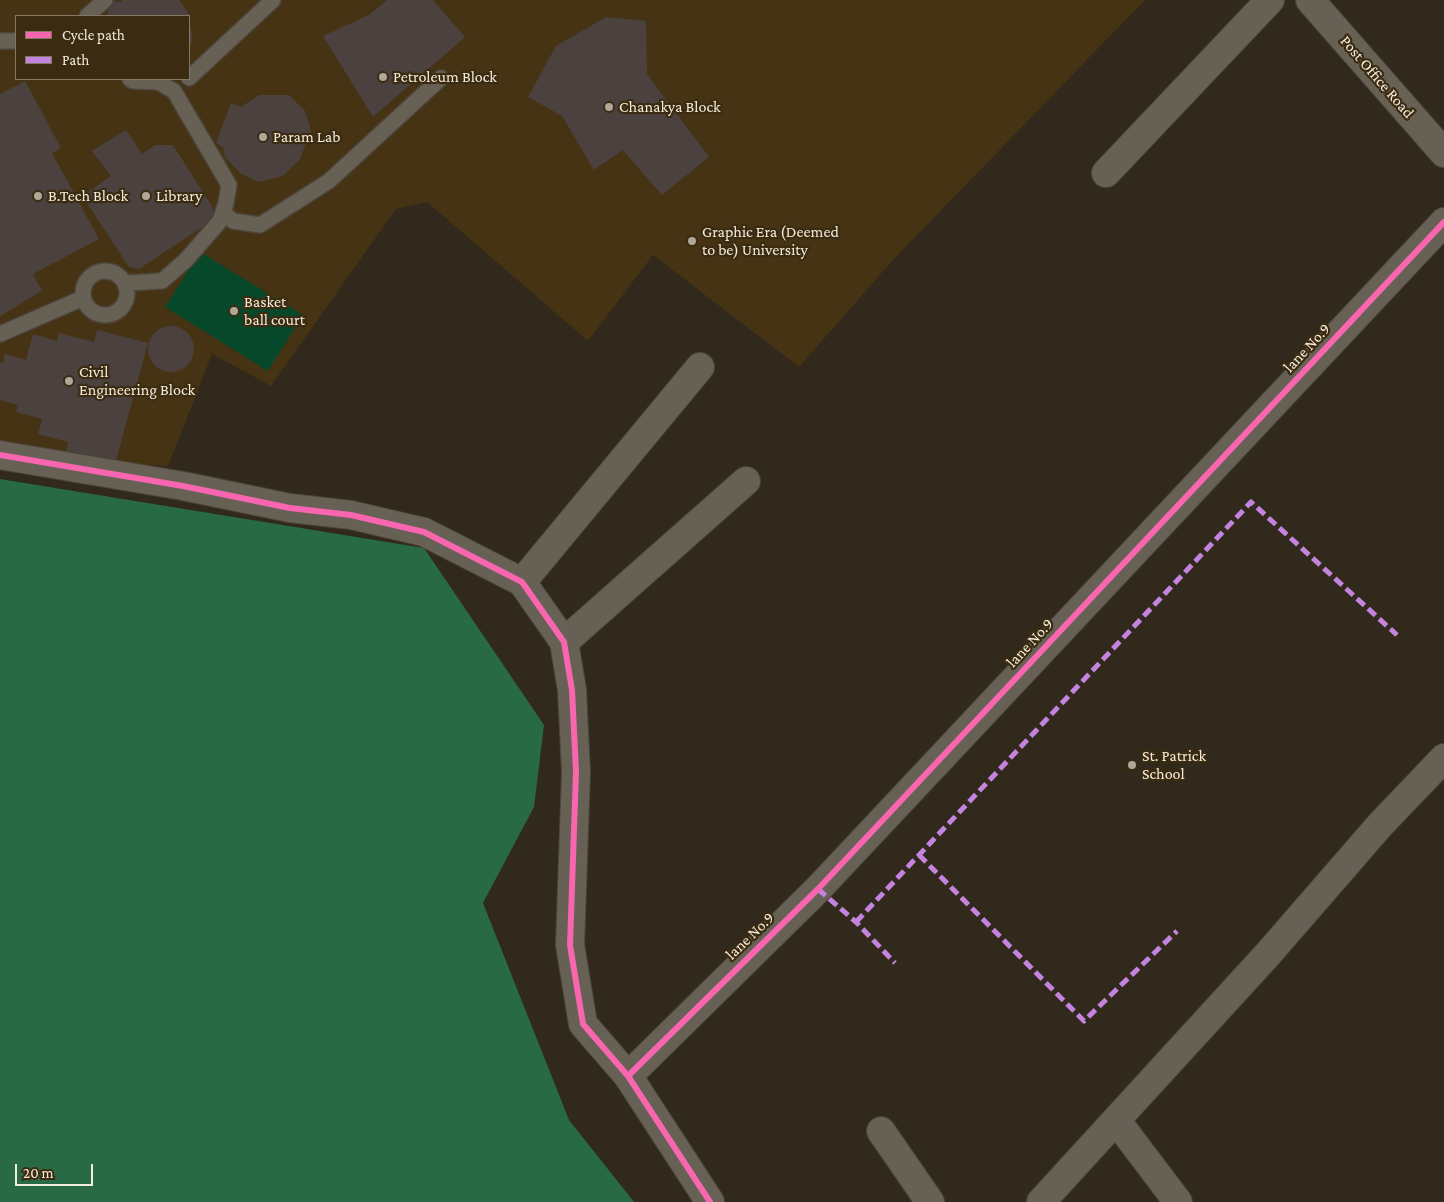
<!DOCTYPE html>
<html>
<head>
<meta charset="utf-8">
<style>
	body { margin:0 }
	#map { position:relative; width:1444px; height:1202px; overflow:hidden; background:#31291b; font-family:"Crimson Pro",serif }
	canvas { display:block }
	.legend { position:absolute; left:15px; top:15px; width:175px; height:65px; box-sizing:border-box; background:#3b2c11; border:1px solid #857862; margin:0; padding:6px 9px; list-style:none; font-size:15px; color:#f5ebdc }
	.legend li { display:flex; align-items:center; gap:10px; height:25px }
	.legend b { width:25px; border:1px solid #857862 }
	.scale { position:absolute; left:15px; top:1164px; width:78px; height:22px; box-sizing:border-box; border:2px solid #f5ebdc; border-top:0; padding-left:6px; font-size:15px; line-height:18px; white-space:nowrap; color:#f5ebdc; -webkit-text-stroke:4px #3b2c11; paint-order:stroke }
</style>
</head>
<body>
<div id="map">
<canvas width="1444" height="1202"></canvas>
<ul class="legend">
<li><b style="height:6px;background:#f766af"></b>Cycle path</li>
<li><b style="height:6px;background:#c483df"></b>Path</li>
</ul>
<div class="scale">20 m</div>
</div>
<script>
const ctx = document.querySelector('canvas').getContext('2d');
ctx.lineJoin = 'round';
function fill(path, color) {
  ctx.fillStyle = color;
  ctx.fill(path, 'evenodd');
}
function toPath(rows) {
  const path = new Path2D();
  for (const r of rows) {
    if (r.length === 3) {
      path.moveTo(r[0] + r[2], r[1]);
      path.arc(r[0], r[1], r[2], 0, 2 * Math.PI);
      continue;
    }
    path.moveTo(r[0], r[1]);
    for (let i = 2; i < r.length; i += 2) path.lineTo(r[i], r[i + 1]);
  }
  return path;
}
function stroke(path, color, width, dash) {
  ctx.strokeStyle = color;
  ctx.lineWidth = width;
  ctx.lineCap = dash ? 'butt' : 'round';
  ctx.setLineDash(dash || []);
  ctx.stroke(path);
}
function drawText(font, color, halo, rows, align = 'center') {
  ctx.font = font + ' "Crimson Pro",serif';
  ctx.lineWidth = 4.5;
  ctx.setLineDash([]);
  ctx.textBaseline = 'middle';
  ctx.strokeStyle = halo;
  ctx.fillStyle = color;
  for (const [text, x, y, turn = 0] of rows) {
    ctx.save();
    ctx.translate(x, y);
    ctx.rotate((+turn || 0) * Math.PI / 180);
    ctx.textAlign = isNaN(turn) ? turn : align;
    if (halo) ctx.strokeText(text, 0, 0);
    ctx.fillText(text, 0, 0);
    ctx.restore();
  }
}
const built = toPath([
	[0,0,1145,0,892,261,799,367,653,255,588,341,427,202,396,209,271,386,212,354,168,466,76,460,0,445],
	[16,16,189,16,189,79,16,79]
]);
const green = toPath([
	[200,252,303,315,268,371,165,307]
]);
const forest = toPath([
	[0,479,424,548,544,725,534,807,483,903,569,1120,634,1202,0,1202]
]);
const building = toPath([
	[111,0,120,2,123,0,179,0,190,16,107,16],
	[387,0,433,0,465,37,373,117,323,36,369,15],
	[189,17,193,41,189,47],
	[606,17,646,21,647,74,709,157,662,195,623,150,594,170,562,116,528,97,556,46],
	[25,81,61,148,52,153,99,239,33,274,42,291,0,316,0,94],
	[259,95,289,95,305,111,311,131,300,159,283,176,258,182,240,173,225,157,223,147,216,143,231,103,241,107],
	[126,130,142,154,155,145,173,145,213,208,213,220,139,269,129,267,85,200,88,192,111,176,92,151],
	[171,349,23],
	[97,330,148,343,115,464,66,451,68,442,38,434,42,419,16,412,18,405,0,400,0,362,3,363,5,354,26,360,33,334,57,341,59,333,94,342]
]);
const service = toPath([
	[87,16,105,0],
	[0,41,16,41],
	[189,78,273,0],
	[223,212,233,221,260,225,329,181,441,78],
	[105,293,22],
	[126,283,162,281,186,260,220,221,226,203,229,185,174,91,158,82,133,81,130,79],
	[0,334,83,298]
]);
const minor = toPath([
	[1310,0,1444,153],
	[1106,173,1270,0],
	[0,455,183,486,290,508,351,515,424,532,522,582,564,642,572,690,576,772,570,945,583,1024,628,1076,710,1202],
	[522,582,700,367],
	[564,642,746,481],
	[628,1076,818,889,1444,222],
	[1116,1120,1178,1202],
	[881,1131,930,1202],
	[1041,1202,1268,954,1380,825,1444,758]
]);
const quiet = toPath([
	[919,855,1084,1021,1177,931],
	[818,889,856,922,895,963],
	[856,922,1251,502,1397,635]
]);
const cycleway = toPath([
	[0,455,183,486,290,508,351,515,424,532,522,582,564,642,572,690,576,772,570,945,583,1024,628,1076,710,1202],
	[628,1076,818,889,1444,222]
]);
const markers = [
	[383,77,5,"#b0a798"],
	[609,107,5,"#b0a798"],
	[263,137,5,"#b0a798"],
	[38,196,5,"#b0a798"],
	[146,196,5,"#b0a798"],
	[692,241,5,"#b0a798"],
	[234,311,5,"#b0a798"],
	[69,381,5,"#b0a798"],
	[1132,765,5,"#b0a798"]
];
const poiNames = [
	["Petroleum Block",393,77],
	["Chanakya Block",619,107],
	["Param Lab",273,137],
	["B.Tech Block",48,196],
	["Library",156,196],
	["Graphic Era (Deemed",702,232],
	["to be) University",702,250],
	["Basket",244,302],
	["ball court",244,320],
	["Civil",79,372],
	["Engineering Block",79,390],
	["St. Patrick",1142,756],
	["School",1142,774]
];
const streetNames = [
	["Post Office Road",1377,77,49],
	["lane No.9",1307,348,-47],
	["lane No.9",1030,643,-47],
	["lane No.9",750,936,-44]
];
fill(built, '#453313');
fill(green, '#08482a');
fill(forest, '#286a45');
fill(building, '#4b423f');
stroke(service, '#4d453a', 18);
stroke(minor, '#4d453a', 30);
stroke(service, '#676055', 15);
stroke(minor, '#676055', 28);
stroke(quiet, '#c483df', 5, [10, 5]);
stroke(cycleway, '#f766af', 6);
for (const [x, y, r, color] of markers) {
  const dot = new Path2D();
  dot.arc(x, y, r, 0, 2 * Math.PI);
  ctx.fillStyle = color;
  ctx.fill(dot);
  stroke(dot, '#3b2c11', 2);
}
drawText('16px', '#f5ebdc', '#3b2c11', poiNames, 'left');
drawText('16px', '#f5ebdc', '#3b2c11', streetNames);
</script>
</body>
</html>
